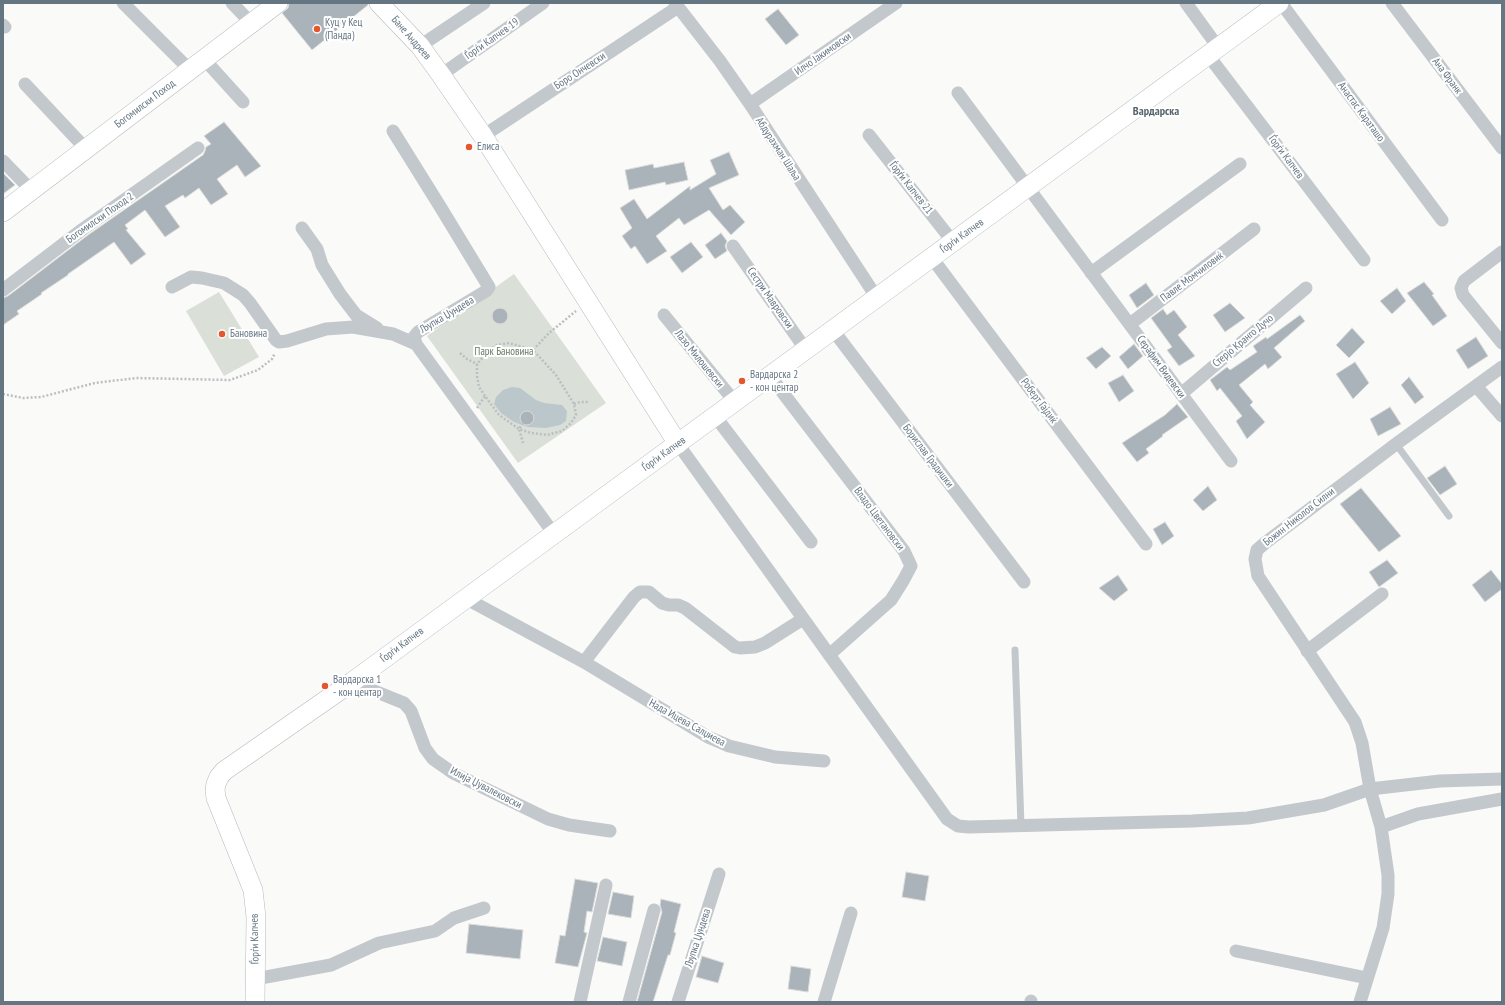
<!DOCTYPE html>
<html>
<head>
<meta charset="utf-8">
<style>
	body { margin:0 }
	#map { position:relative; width:1505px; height:1005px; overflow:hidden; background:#fafaf8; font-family:"PT Sans Narrow",sans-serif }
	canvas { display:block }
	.frame { position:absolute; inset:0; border:4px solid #657683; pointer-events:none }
</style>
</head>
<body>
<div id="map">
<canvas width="1505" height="1005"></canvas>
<div class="frame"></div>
</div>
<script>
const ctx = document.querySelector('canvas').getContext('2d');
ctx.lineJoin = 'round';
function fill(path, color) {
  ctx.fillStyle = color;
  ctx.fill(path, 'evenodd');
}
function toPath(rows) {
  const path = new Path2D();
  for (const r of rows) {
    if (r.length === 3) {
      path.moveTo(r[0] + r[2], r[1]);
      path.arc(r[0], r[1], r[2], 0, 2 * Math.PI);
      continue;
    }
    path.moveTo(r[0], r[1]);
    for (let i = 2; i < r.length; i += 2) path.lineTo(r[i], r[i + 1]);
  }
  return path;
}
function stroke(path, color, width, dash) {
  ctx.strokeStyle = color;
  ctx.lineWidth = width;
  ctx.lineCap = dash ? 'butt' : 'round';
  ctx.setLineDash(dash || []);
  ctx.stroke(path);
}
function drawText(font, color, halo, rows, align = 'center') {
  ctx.font = font + ' "PT Sans Narrow",sans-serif';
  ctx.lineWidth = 4;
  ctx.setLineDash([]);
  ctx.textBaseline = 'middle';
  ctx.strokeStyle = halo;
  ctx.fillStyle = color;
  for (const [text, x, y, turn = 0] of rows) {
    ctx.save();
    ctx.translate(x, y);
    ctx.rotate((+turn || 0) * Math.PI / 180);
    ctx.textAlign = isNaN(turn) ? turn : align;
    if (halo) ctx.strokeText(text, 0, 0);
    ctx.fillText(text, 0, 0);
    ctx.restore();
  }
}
const green = toPath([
	[514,274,606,403,518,463,427,336],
	[219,292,259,357,224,376,186,311]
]);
const water = toPath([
	[512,387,520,388,536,400,544,403,562,405,567,411,566,421,560,425,546,428,528,427,514,422,501,413,494,404,496,397,503,390]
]);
const building = toPath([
	[289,3,368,3,368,5,312,50,282,13,288,8,289,3],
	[778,9,799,35,786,45,765,19,778,9],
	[224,122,261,166,245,177,237,165,217,179,228,194,211,205,199,188,185,198,183,195,165,206,180,227,165,237,145,210,125,225,128,229,126,230,146,254,131,265,114,242,68,274,68,275,41,293,42,294,17,311,19,314,3,325,3,298,8,296,88,235,203,155,205,151,206,147,211,144,204,136,224,122],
	[729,152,739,175,709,188,723,210,730,205,745,222,731,235,709,210,684,225,679,218,656,236,667,251,647,264,635,246,631,249,622,236,632,228,620,208,634,199,647,219,690,186,690,190,716,174,710,160,729,152],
	[684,162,688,180,666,185,665,182,629,190,625,170,653,164,654,168,684,162],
	[3,173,15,185,3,194,3,173],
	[721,233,727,241,725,246,727,251,715,259,705,245,721,233],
	[691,242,703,257,682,273,670,257,691,242],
	[1424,282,1434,294,1432,295,1447,316,1433,326,1407,293,1424,282],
	[1146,283,1154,295,1137,308,1129,295,1146,283],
	[1397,288,1406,301,1392,314,1380,301,1397,288],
	[1230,303,1245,318,1225,332,1213,315,1230,303],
	[500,316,8],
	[1163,309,1167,315,1174,310,1187,327,1178,335,1195,356,1179,366,1167,350,1172,347,1151,318,1163,309],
	[1300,315,1305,321,1274,348,1282,357,1268,369,1265,364,1239,385,1253,402,1250,405,1265,422,1247,439,1236,421,1242,416,1220,388,1217,391,1210,380,1227,367,1230,370,1257,352,1253,346,1266,337,1267,339,1300,315],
	[1352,328,1365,342,1349,358,1336,345,1352,328],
	[1476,337,1488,356,1468,369,1456,350,1476,337],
	[1134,344,1143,356,1128,369,1119,357,1134,344],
	[1102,347,1111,356,1096,369,1086,358,1102,347],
	[1355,362,1369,383,1353,399,1336,374,1355,362],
	[1123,375,1134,391,1119,402,1108,383,1123,375],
	[1409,377,1424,397,1415,404,1401,385,1409,377],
	[1177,404,1188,417,1162,435,1163,436,1146,449,1149,453,1137,462,1122,443,1165,415,1177,404],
	[1390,407,1401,424,1378,436,1370,419,1390,407],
	[527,418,7],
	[1445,466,1457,484,1440,495,1427,478,1445,466],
	[1208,486,1217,500,1203,511,1193,500,1208,486],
	[1361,488,1401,536,1379,552,1340,504,1361,488],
	[1165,522,1174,536,1162,545,1153,529,1165,522],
	[1387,560,1398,573,1379,587,1369,572,1387,560],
	[1491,570,1502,584,1502,589,1485,602,1472,585,1491,570],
	[1118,575,1128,590,1114,601,1099,588,1118,575],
	[906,872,929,876,925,901,902,897,906,872],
	[575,879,598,883,592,912,587,911,584,932,587,933,578,967,555,963,560,935,565,936,575,879],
	[613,892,634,896,631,918,608,914,613,892],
	[661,899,681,904,674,932,676,933,670,955,668,955,653,1002,637,1002,662,912,660,905,661,899],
	[469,924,523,930,520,959,466,953,469,924],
	[603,937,627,942,622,966,597,961,603,937],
	[702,956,724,963,718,983,696,977,702,956],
	[791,966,811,969,808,992,788,989,791,966]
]);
const path = toPath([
	[460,353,467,359,477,364],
	[3,394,23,398,41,397,95,383,136,378,230,380,258,370,272,359,275,353],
	[485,396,479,387,477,376,477,364,489,350,497,345,509,343,533,350],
	[574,404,580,402,588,402],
	[477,408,485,396,499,415,519,429,531,433,547,435,562,431,571,423,576,415,574,404,556,375,533,350,549,333,576,311],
	[523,423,519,429,523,443]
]);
const lane = toPath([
	[1396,444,1449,516],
	[1015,650,1021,826]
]);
const street = toPath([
	[123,3,190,70],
	[232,3,252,24],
	[675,3,720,61,750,104,877,298],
	[1186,3,1218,47],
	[1281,3,1442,220],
	[1392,3,1502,148],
	[3,25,5,27],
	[420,46,484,3],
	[1208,55,1364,260],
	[204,59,243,102],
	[441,75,543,3],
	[25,84,86,149],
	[958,93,1231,461],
	[750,104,896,3],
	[393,131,441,208,489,287,486,291,418,332,414,337,416,344,554,534],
	[869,135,953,242],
	[483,136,678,7],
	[3,161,32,191],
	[302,228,317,249,322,265,340,294,356,315,377,328],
	[733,246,806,350],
	[1502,252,1464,281,1461,288,1463,295,1502,343],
	[932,258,1146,544],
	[1091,273,1240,164],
	[172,287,191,277,202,278,224,283,243,295,250,303,276,340,279,342,287,341,326,329,353,327,393,334,416,344],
	[3,290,83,229,198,148],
	[664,315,735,402],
	[1130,324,1254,229],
	[833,330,1024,582],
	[770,376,904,551,911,566,903,581,891,600,829,655],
	[1476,386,1502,416],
	[1181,394,1306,288],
	[715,416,811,542],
	[678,444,947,819,958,826,969,827,1192,821,1248,818,1324,805,1370,789,1440,781,1502,779],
	[465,598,584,662,708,737,729,746,775,757,824,761],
	[1307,651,1382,594],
	[584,662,634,597,640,592,649,592,662,603,669,605,678,605,685,608,735,647,740,648,755,647,765,643,803,619],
	[352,682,404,703,411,711,425,748,433,759,453,773,548,819,569,825,610,831],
	[1381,827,1418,814,1502,799],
	[1236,951,1367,978],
	[255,979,331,965,379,943,435,931,454,918,484,908],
	[580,1002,606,885],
	[629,1002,654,910],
	[678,1002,719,874],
	[824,1002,851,913],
	[1031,1002,1031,1001],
	[1360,1002,1383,928,1388,894,1388,875,1381,827,1370,789,1362,743,1355,722,1258,576,1255,559,1257,550,1265,543,1396,444,1502,367]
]);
const secondary = toPath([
	[379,3,420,46,441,75,483,136,678,444],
	[3,212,278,3],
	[255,1002,256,917,253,890,216,798,215,790,216,784,219,777,224,771,352,682,1279,3]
]);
const markers = [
	[317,29,4,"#e4572e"],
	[469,147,4,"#e4572e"],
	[222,334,4,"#e4572e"],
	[742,381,4,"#e4572e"],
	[325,686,4,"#e4572e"]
];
const poiNames = [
	["Куц у Кец",325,23],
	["(Панда)",325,36],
	["Елиса",477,147],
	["Бановина",230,334],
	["Вардарска 2",750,375],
	["- кон центар",750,388],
	["Вардарска 1",333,680],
	["- кон центар",333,693]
];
const streetNames = [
	["Бане Андреев",411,38,49],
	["Ѓорѓи Капчев 19",492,39,-35],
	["Илчо Јакимовски",823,54,-35],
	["Боро Ончевски",580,71,-33],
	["Ана Франк",1447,76,53],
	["Богомилски Поход",145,104,-37],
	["Анастас Караташо",1361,112,54],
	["Абдурахман Шаља",778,149,57],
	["Ѓорѓи Капчев",1286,157,53],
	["Ѓорѓи Капчев 21",911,188,52],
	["Богомилски Поход 2",100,218,-35],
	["Ѓорѓи Капчев",962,236,-36],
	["Павле Момчиловиќ",1192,277,-37],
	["Сестри Мавровски",770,298,55],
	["Љупка Џундева",447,315,-31],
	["Стерјо Кранго Дучо",1243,341,-40],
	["Лазо Милошевски",699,359,51],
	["Серафим Видевски",1161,367,54],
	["Роберт Гајдиќ",1039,401,53],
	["Ѓорѓи Капчев",664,454,-36],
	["Борислав Градишки",928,456,53],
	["Божин Николов Силни",1299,517,-38],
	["Владо Цветановски",879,519,53],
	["Ѓорѓи Капчев",402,645,-37],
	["Нада Ицева Салџиева",687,723,29],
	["Илија Џувалековски",486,788,27],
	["Љупка Џундева",698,938,-72],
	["Ѓорѓи Капчев",255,939,-91]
];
const parkNames = [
	["Парк Бановина",504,352]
];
const neighbourhoodNames = [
	["Вардарска",1156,112]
];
fill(green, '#dadfd7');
fill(water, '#bbc7cb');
fill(building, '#aab3b9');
stroke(building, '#dcdcda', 1);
stroke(secondary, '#b3babf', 20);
stroke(path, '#bbbfc2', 2.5, [2, 2]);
stroke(lane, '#c3c8cc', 7);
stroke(street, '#c3c8cc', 13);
stroke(secondary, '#fff', 19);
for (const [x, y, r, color] of markers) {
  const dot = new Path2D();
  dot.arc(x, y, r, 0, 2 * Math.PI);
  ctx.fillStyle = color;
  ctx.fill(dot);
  stroke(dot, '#fff', 1.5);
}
drawText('11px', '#657683', '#fff', poiNames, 'left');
drawText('11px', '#657683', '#fff', streetNames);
drawText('11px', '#687a64', '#fff', parkNames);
drawText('bold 12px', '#57646e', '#fff', neighbourhoodNames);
</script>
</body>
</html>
